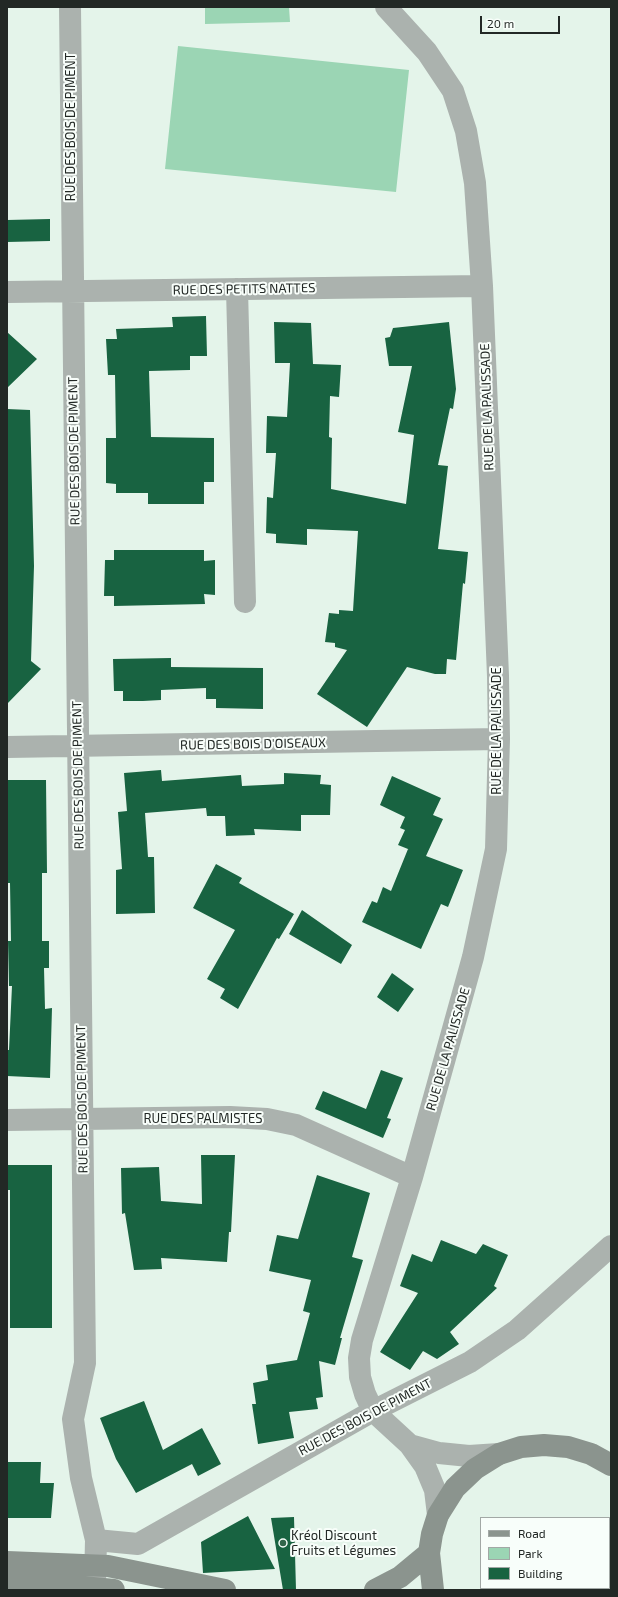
<!DOCTYPE html>
<html>
<head>
<meta charset="utf-8">
<style>
	body { margin:0 }
	#map { position:relative; width:618px; height:1597px; overflow:hidden; background:#e4f4ea; font-family:"Exo 2",sans-serif }
	canvas { display:block }
	.frame { position:absolute; inset:0; border:8px solid #222825; pointer-events:none }
	.legend { position:absolute; left:480px; top:1517px; width:130px; height:72px; box-sizing:border-box; background:#f8fefa; border:1px solid #a2a8a5; margin:0; padding:5px 7px; list-style:none; font-size:12px; color:#222825 }
	.legend li { display:flex; align-items:center; gap:8px; height:20px }
	.legend b { width:20px; border:1px solid #a2a8a5 }
	.scale { position:absolute; left:480px; top:16px; width:80px; height:18px; box-sizing:border-box; border:2px solid #222825; border-top:0; padding-left:5px; font-size:12px; line-height:14px; white-space:nowrap; color:#222825; -webkit-text-stroke:3px #f8fefa; paint-order:stroke }
</style>
</head>
<body>
<div id="map">
<canvas width="618" height="1597"></canvas>
<div class="frame"></div>
<ul class="legend">
<li><b style="height:5px;background:#8b948e"></b>Road</li>
<li><b style="height:11px;background:#9bd5b4"></b>Park</li>
<li><b style="height:11px;background:#186341"></b>Building</li>
</ul>
<div class="scale">20 m</div>
</div>
<script>
const ctx = document.querySelector('canvas').getContext('2d');
ctx.lineJoin = 'round';
function fill(path, color) {
  ctx.fillStyle = color;
  ctx.fill(path, 'evenodd');
}
function toPath(rows) {
  const path = new Path2D();
  for (const r of rows) {
    path.moveTo(r[0], r[1]);
    for (let i = 2; i < r.length; i += 2) path.lineTo(r[i], r[i + 1]);
  }
  return path;
}
function stroke(path, color, width, dash) {
  ctx.strokeStyle = color;
  ctx.lineWidth = width;
  ctx.lineCap = dash ? 'butt' : 'round';
  ctx.setLineDash(dash || []);
  ctx.stroke(path);
}
function drawText(font, color, halo, rows, align = 'center') {
  ctx.font = font + ' "Exo 2",sans-serif';
  ctx.lineWidth = 4;
  ctx.setLineDash([]);
  ctx.textBaseline = 'middle';
  ctx.strokeStyle = halo;
  ctx.fillStyle = color;
  for (const [text, x, y, turn = 0] of rows) {
    ctx.save();
    ctx.translate(x, y);
    ctx.rotate((+turn || 0) * Math.PI / 180);
    ctx.textAlign = isNaN(turn) ? turn : align;
    if (halo) ctx.strokeText(text, 0, 0);
    ctx.fillText(text, 0, 0);
    ctx.restore();
  }
}
const green = toPath([
	[205,7,289,7,290,22,205,24],
	[178,46,409,70,396,192,165,169]
]);
const building = toPath([
	[50,219,50,241,7,242,7,220],
	[206,316,207,356,190,356,190,370,149,371,151,437,214,438,214,482,204,482,204,504,148,504,148,493,116,493,116,484,106,483,106,438,116,438,115,375,108,375,106,339,117,339,116,329,173,327,172,317],
	[274,322,311,323,313,364,341,365,339,397,330,396,329,437,332,438,331,489,406,504,414,435,398,432,412,366,389,366,385,338,390,337,393,328,449,322,456,389,453,409,450,408,438,465,448,466,438,549,468,552,465,584,463,583,456,660,447,659,446,674,435,674,407,667,367,727,317,694,347,650,335,647,335,643,325,642,329,613,339,614,339,610,353,611,358,531,307,529,307,545,276,543,276,534,266,533,267,497,273,498,276,453,266,453,267,416,287,417,290,363,275,363],
	[7,332,37,359,7,388],
	[7,409,30,410,34,566,31,661,41,669,7,704],
	[114,550,204,550,204,561,215,560,215,595,204,594,205,604,114,606,114,596,104,596,105,560,114,560],
	[171,658,171,667,263,668,263,709,216,708,216,699,206,699,206,688,161,690,161,700,143,701,123,701,123,691,114,691,113,659],
	[161,770,162,781,241,775,242,786,284,784,284,773,321,775,320,784,331,785,330,815,301,815,301,831,254,829,255,835,226,836,225,816,207,816,206,808,145,813,148,857,154,857,155,913,116,914,116,870,122,869,118,812,127,811,124,773],
	[392,776,441,798,433,815,443,819,426,856,463,870,448,907,441,904,421,949,362,922,372,901,377,903,383,887,391,891,408,849,413,851,398,845,405,830,400,828,405,817,380,805],
	[7,780,46,780,47,873,42,873,42,941,49,941,49,968,44,968,45,1009,52,1008,50,1078,7,1076,7,1050,9,1050,12,986,9,986,8,941,11,941,10,883,8,883,7,878],
	[216,864,242,878,239,883,294,914,279,939,277,938,238,1009,220,998,225,989,207,979,235,930,193,908],
	[302,910,352,945,341,964,289,934],
	[392,973,414,989,398,1012,377,997],
	[381,1070,403,1078,387,1118,391,1119,383,1138,315,1109,323,1091,366,1109],
	[201,1155,235,1155,231,1232,229,1232,227,1262,161,1258,162,1269,134,1270,125,1213,122,1214,121,1168,159,1167,161,1201,202,1204],
	[7,1165,52,1165,52,1328,10,1328,10,1190,7,1190],
	[317,1175,370,1193,352,1257,363,1260,340,1338,342,1338,335,1365,319,1361,323,1397,316,1398,318,1409,289,1412,294,1438,258,1444,252,1404,256,1404,253,1383,268,1380,266,1365,297,1360,310,1313,303,1311,311,1280,269,1271,277,1235,298,1239],
	[441,1240,476,1254,483,1244,508,1255,494,1286,497,1288,450,1332,459,1344,437,1359,423,1351,410,1370,380,1352,418,1293,400,1286,412,1254,432,1262],
	[144,1401,163,1450,202,1428,221,1464,198,1476,192,1464,136,1493,116,1459,100,1418],
	[7,1462,41,1462,40,1483,54,1483,51,1518,7,1518],
	[248,1516,275,1569,203,1573,201,1542],
	[294,1517,296,1590,283,1590,271,1518]
]);
const street = toPath([
	[70,7,85,1363,73,1419,81,1478,96,1540,95,1584],
	[386,7,427,52,453,91,466,131,475,183,482,286,498,676,499,739,496,849,473,957,412,1177,362,1340,359,1358,360,1377,365,1394,373,1411,410,1445,425,1466,435,1490,438,1515],
	[237,289,245,602],
	[7,292,482,286],
	[7,747,499,739],
	[7,1120,230,1117,267,1119,296,1125,412,1177],
	[410,1445,439,1453,469,1456,499,1454],
	[96,1540,138,1544,373,1411,470,1362,517,1330,611,1246]
]);
const secondary = toPath([
	[7,1562,108,1566,225,1590],
	[7,1580,114,1590],
	[375,1590,400,1577,429,1553],
	[433,1590,429,1553,432,1534,438,1515,455,1488,475,1469,499,1454,521,1447,544,1445,568,1447,591,1454,611,1465]
]);
const markers = [
	[283,1543,4,"#31654a"]
];
const streetNames = [
	["RUE DES BOIS DE PIMENT",71,127,-90],
	["RUE DES PETITS NATTES",244,289,-1],
	["RUE DE LA PALISSADE",487,407,-92],
	["RUE DES BOIS DE PIMENT",74,451,-91],
	["RUE DE LA PALISSADE",497,731,-90],
	["RUE DES BOIS D'OISEAUX",253,744,-1],
	["RUE DES BOIS DE PIMENT",78,775,-91],
	["RUE DE LA PALISSADE",448,1049,-74],
	["RUE DES BOIS DE PIMENT",82,1099,-91],
	["RUE DES PALMISTES",203,1119],
	["RUE DES BOIS DE PIMENT",365,1417,-28]
];
const poiNames = [
	["Kréol Discount",291,1536],
	["Fruits et Légumes",291,1551]
];
fill(green, '#9bd5b4');
fill(building, '#186341');
stroke(street, '#abb2ae', 22);
stroke(secondary, '#8b948e', 22);
for (const [x, y, r, color] of markers) {
  const dot = new Path2D();
  dot.arc(x, y, r, 0, 2 * Math.PI);
  ctx.fillStyle = color;
  ctx.fill(dot);
  stroke(dot, '#f8fefa', 1.5);
}
drawText('13px', '#222825', '#f8fefa', streetNames);
drawText('13px', '#222825', '#f8fefa', poiNames, 'left');
</script>
</body>
</html>
